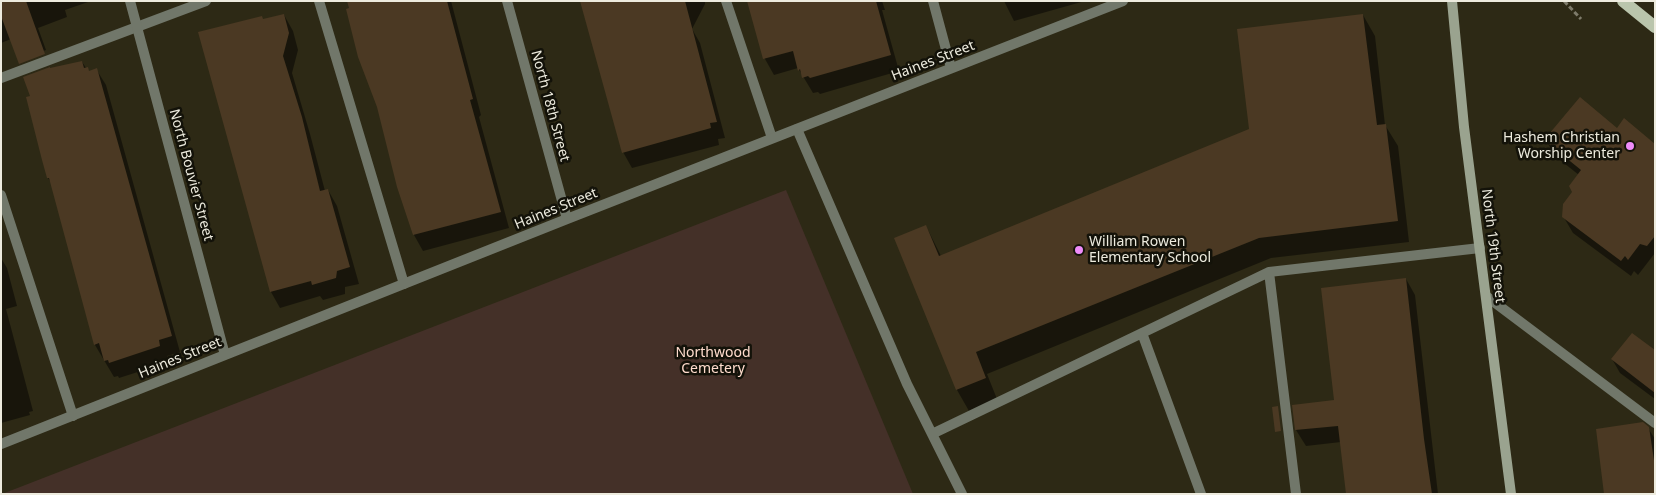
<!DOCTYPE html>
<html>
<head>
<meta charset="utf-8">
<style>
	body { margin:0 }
	#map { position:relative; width:1656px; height:495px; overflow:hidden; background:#2d2915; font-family:"Noto Sans",sans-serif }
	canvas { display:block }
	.frame { position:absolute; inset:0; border:2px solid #edebde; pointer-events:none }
</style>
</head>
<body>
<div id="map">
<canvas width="1656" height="495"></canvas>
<div class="frame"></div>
</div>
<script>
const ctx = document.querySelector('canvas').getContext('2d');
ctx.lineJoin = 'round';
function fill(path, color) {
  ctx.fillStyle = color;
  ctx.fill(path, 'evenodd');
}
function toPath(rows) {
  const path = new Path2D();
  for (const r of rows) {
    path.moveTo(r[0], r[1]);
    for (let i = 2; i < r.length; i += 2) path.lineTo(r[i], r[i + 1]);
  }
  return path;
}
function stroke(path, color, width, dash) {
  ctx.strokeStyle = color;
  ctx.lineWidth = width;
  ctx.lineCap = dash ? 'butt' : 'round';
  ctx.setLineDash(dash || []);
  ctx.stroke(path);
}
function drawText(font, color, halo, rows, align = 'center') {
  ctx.font = font + ' "Noto Sans",sans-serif';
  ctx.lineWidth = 5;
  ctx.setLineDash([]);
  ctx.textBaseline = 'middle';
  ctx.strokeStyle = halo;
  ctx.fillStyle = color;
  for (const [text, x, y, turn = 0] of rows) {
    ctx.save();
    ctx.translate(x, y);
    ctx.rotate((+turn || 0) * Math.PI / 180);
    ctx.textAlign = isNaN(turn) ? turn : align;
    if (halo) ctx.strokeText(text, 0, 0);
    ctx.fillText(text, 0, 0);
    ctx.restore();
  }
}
const green = toPath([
	[786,190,913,494,2,494]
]);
const shadow = toPath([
	[1,1,91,1,65,10,67,17,38,28,46,50,22,59,11,39,1,43],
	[348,1,451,1,481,115,479,117,509,228,423,251,414,235],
	[581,1,705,1,705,4,692,29,700,43,725,138,718,139,719,145,632,168,623,152],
	[771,1,882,1,885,10,882,10,899,71,820,94,818,92,813,93,798,68,774,75,765,59,751,11],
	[1004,1,1085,1,1014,21],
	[284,15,293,31,298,50,292,73,310,134,325,191,328,190,337,206,359,284,345,287,345,294,323,300,320,296,280,308,271,292,263,20],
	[1363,15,1375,36,1385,125,1398,146,1409,242,1271,258,987,374,997,399,969,411,957,390,895,239,926,226,941,256,1250,130],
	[82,62,89,72,96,69,106,85,180,352,167,356,169,362,119,378,118,376,114,377,95,345,52,184,48,178],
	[1617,130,1655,147,1655,253,1638,275,1634,271,1631,276,1573,233,1563,216,1574,193,1579,175,1555,156,1546,140],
	[1,258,7,268,17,306,6,309,33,411,29,412,30,415,1,423],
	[1406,279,1415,295,1438,494,1347,494,1341,442,1306,446,1296,430,1335,401],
	[1655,352,1655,399,1620,373,1612,359],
	[1648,428,1655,439,1655,494]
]);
const building = toPath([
	[1,1,26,1,45,54,19,64,1,16],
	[347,1,447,1,473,99,470,100,501,212,413,235,397,187,377,107,358,57,346,9,349,8],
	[580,1,685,1,717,122,710,123,711,128,622,153],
	[747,1,876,1,891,55,810,78,808,76,802,78,800,69,798,71,793,51,763,59],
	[284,14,289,33,283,56,302,117,320,191,328,189,350,267,337,271,336,278,312,285,311,281,270,292,198,32,262,16,263,19],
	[1363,14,1377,125,1386,124,1398,221,1259,238,976,352,986,378,956,390,894,238,926,225,939,256,1249,129,1237,29],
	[82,61,84,68,88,67,89,71,97,68,172,336,159,340,160,346,109,363,108,360,104,361,99,343,94,345,49,178,47,178,42,160,26,97,30,96,23,77,50,67,50,68],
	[1580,97,1617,128,1624,118,1655,144,1655,236,1647,246,1640,244,1628,260,1625,256,1621,261,1562,217,1563,204,1572,192,1569,186,1581,170,1544,140],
	[1406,278,1424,439,1432,494,1346,494,1338,426,1295,430,1292,405,1334,400,1321,288],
	[1632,333,1655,350,1655,393,1611,359],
	[1278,406,1281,431,1275,432,1272,407],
	[1643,422,1649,427,1655,467,1655,494,1604,494,1596,429]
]);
const path = toPath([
	[1564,1,1581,19]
]);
const lane = toPath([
	[319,1,404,284],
	[726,1,772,138],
	[1,78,206,1],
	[797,129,907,384,932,434],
	[1,195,73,416],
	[1269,272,1296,494],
	[1486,296,1655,423],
	[1142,333,1201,494],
	[962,494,932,434,1269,272,1480,248]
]);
const street = toPath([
	[130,1,225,355],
	[507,1,567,219],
	[933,1,951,68],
	[1,444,567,219,1123,1]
]);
const secondary = toPath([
	[1452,1,1464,127,1511,494]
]);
const primary = toPath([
	[1623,1,1655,27]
]);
const markers = [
	[1630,146,5,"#ee8cf9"],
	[1079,250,5,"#ee8cf9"]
];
const streetNames = [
	["Haines Street",933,61,-21],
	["North 18th Street",550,106,75],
	["North Bouvier Street",191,175,75],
	["Haines Street",556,209,-22],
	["North 19th Street",1493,246,83],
	["Haines Street",180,358,-22]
];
const poiNames = [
	["Hashem Christian",1620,138],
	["Worship Center",1620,154],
	["William Rowen",1089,242,"left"],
	["Elementary School",1089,258,"left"]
];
const parkNames = [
	["Northwood",713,353],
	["Cemetery",713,369]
];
fill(green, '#443028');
fill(shadow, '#0007');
fill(building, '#4b3923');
stroke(path, '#7e7b6a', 3, [5, 2.5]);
stroke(lane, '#71776a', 10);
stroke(street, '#71776a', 10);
stroke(secondary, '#9aa38f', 10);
stroke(primary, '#bac5ac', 12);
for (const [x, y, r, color] of markers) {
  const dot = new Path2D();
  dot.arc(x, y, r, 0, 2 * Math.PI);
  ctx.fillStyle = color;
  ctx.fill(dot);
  stroke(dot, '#131209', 2);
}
drawText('14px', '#edebde', '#131209', streetNames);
drawText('14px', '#edebde', '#131209', poiNames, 'right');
drawText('14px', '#ffdccd', '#131209', parkNames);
</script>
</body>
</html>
